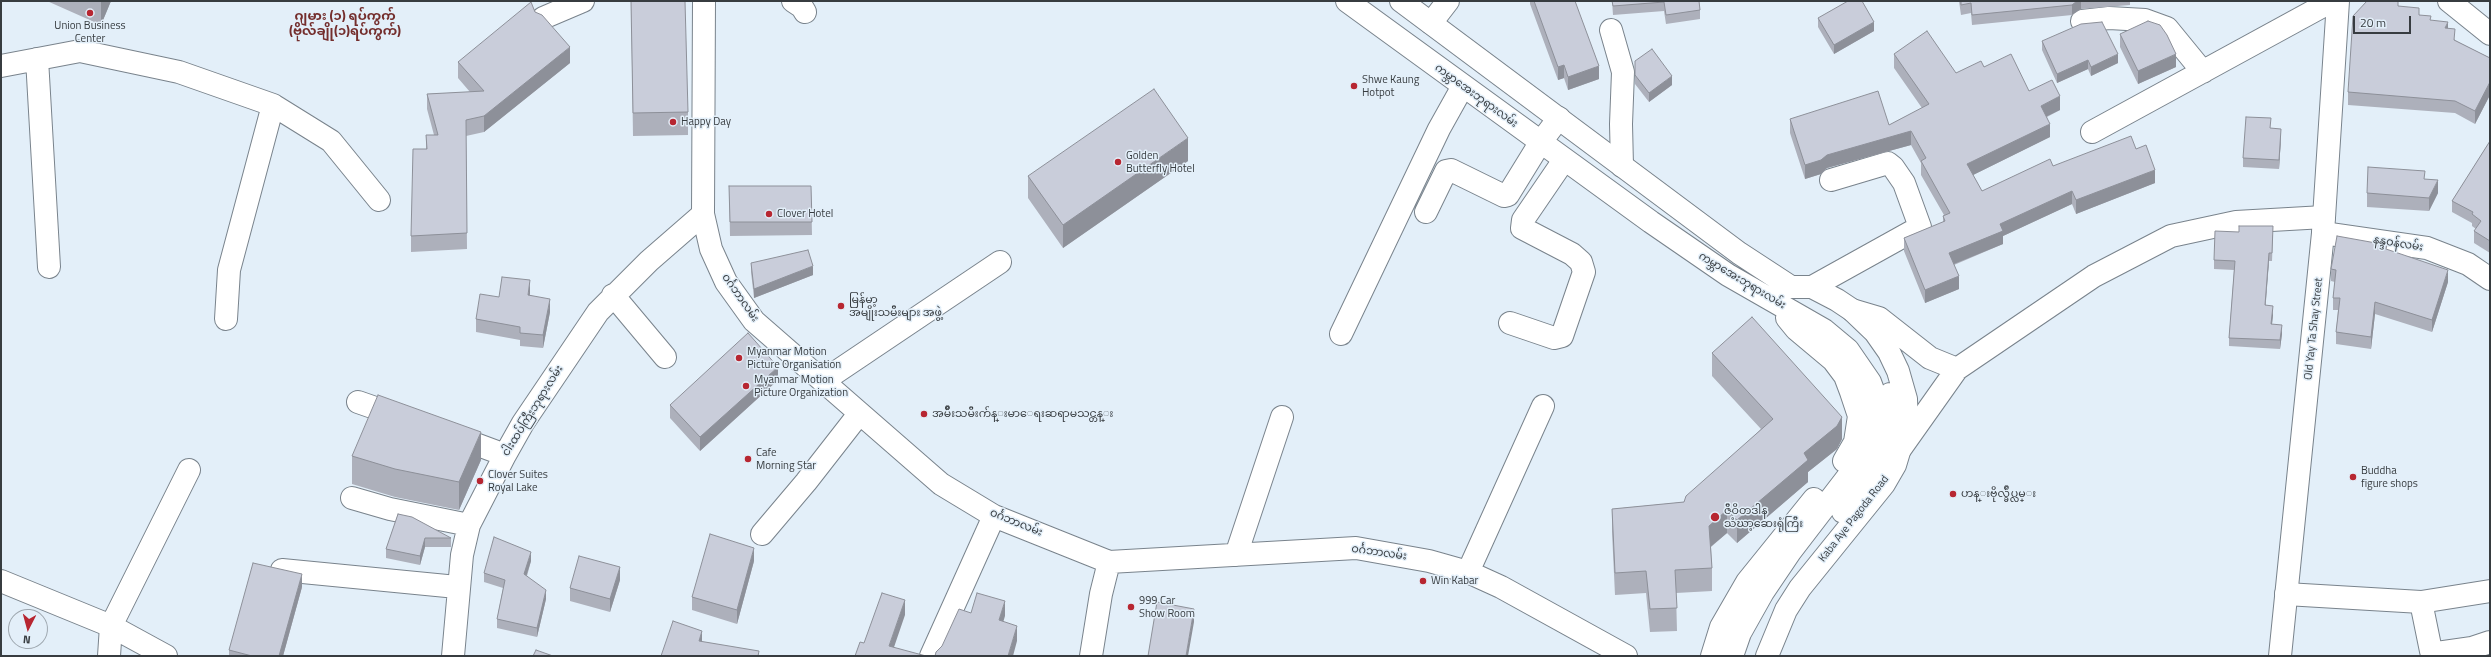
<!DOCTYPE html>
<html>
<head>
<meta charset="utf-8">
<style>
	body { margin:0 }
	#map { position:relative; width:2491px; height:657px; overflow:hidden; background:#e3eff9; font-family:"Titillium Web",sans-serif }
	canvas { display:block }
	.frame { position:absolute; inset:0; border:2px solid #373c40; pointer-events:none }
	.north { position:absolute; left:8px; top:609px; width:40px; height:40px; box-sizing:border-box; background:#e3eff9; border:1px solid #9ea7af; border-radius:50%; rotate:186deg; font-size:11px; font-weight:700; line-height:16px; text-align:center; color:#373c40 }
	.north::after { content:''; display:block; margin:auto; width:14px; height:18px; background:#b72631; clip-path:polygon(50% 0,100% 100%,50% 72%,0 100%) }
	.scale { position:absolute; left:2353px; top:16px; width:58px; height:18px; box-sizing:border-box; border:2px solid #373c40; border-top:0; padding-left:5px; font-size:12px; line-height:14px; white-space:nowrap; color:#373c40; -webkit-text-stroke:3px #e3eff9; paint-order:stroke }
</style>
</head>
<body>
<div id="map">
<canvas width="2491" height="657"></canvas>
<div class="frame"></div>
<div class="north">N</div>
<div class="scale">20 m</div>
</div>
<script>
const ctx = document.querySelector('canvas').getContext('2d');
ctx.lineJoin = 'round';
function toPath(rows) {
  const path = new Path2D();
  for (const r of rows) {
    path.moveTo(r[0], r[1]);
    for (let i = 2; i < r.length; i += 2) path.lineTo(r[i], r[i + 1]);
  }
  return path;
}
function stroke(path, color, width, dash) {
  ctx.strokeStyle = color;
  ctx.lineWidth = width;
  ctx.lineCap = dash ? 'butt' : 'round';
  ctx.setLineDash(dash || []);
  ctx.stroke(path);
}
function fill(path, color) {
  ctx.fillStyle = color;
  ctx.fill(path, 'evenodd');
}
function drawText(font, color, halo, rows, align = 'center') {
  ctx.font = font + ' "Titillium Web","Noto Sans Myanmar",sans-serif';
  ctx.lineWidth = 3;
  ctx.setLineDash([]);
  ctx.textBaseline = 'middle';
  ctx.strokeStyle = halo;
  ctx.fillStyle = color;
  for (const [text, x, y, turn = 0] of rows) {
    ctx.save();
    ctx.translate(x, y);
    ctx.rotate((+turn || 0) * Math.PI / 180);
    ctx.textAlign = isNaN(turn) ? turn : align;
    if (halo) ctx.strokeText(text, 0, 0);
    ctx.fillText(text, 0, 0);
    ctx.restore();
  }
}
const minor = toPath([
	[704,1,703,214,711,249,726,282,754,321,941,484,994,516,1109,562,1356,548,1429,561,1468,572,1501,587,1626,656],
	[793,1,802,7,805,12],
	[2449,1,2490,34],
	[543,18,583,1],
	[2082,21,2109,18,2145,20,2167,28,2203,72],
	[1431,23,1448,1],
	[1611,30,1623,72,1621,124,1622,166],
	[37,59,49,267],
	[1,66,80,51,179,72,273,105,331,141,379,200],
	[2092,132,2332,1],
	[1426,212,1446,171,1451,170,1504,196,1508,195,1540,143,1559,118],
	[2323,233,2427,248,2468,264,2490,279],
	[1812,287,1920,227,1904,183,1893,167,1888,163,1831,180],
	[613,295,665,357],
	[1852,310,1879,318,1930,358,1957,369],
	[226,319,229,270,273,105],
	[1510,323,1554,338,1562,336,1584,272,1581,262,1572,254,1522,228,1523,220,1564,160],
	[1341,334,1439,129,1463,86],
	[823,381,1000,262],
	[358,402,401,417],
	[454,436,505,455],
	[1901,448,1957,369,2094,276,2171,236,2236,222,2324,217],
	[352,498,390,509,469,525],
	[762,534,806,482,859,414],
	[1236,555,1282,417],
	[282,570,457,587],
	[1468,572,1543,406],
	[1,581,111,626,166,656],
	[2286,594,2421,602,2490,591],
	[2421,602,2431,651,2437,653,2472,648,2490,642],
	[109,656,111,626,189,470],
	[453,656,462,555,469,525,505,455,523,423,598,312,649,261,703,214],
	[931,656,994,516],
	[1091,656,1101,594,1109,562]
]);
const major = toPath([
	[1347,1,1651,222,1728,275,1824,330,1848,350,1870,382,1877,401,1877,416,1872,437,1863,457,1790,552,1763,592,1740,633,1732,656],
	[1401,1,1739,253,1791,287,1812,287,1837,300,1852,310,1875,332,1889,352,1898,371,1906,399,1907,425,1895,465,1884,484,1800,588,1786,610,1767,656],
	[1787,318,1796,329,1833,360,1845,376,1851,392,1859,416,1855,442,1844,461],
	[1843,512,1865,482,1886,445,1890,427,1890,394],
	[1712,656,1721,627,1747,582,1814,499],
	[2280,656,2323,233,2338,1]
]);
const wall = toPath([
	[47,1,111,1,101,25],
	[631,1,688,112,688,135,633,136],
	[1530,1,1575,1,1599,79,1568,90,1564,78,1558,80,1530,4],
	[1612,1,1699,1,1700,10,1700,19,1666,24,1664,11,1613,15],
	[1959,1,2130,1,2130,5,2081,9,2072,15,1972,25,1971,13,1961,15],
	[2398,6,2419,15,2448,28,2455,40,2490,58,2490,95,2475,124,2455,113,2348,105,2348,92],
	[535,12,570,63,484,132,466,136,467,249,411,252,411,236,426,149,426,135,434,135,427,109,427,94,470,92,458,78,458,62],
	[1818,18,1874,31,1834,54,1818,27],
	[2120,34,2176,67,2138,84,2120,47],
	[2042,41,2118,63,2091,76,2088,69,2057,83,2042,50],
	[1894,54,1956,73,1984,67,2029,91,2060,110,2047,117,2050,137,1973,175,1982,191,2053,166,2136,149,2155,183,2076,214,2072,204,2003,236,2003,244,1954,265,1959,289,1925,303,1904,251,1904,238,1943,222,1943,216,1944,215,1921,175,1921,163,1911,145,1827,168,1821,174,1805,179,1790,133,1790,119,1889,125,1922,108,1894,68],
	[1635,61,1672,85,1649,102,1635,84],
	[2270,128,2281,138,2279,169,2243,167,2243,158],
	[2490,141,2490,253,2474,243,2474,231,2476,229,2472,226,2472,223,2452,212,2452,201],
	[1188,161,1063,248,1028,198,1028,176],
	[2425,179,2438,193,2429,211,2367,207,2367,193],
	[729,186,811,186,812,235,730,236],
	[2273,235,2272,261,2269,261,2265,305,2273,315,2272,324,2282,334,2280,349,2229,346,2229,338,2234,270,2214,269,2214,260],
	[2387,250,2448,282,2432,332,2375,314,2371,349,2336,344,2336,332,2338,310,2333,310,2333,298,2335,282,2331,281,2331,269],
	[751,263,813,275,754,298,751,272],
	[530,293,529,296,550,312,543,348,520,346,520,340,476,332,476,319,499,297],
	[1712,353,1842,439,1837,449,1808,472,1808,482,1737,543,1727,533,1711,547,1712,568,1712,591,1676,593,1677,631,1650,632,1646,593,1615,595,1612,532,1612,509,1684,502,1761,429,1712,376],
	[778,380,700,451,670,418,670,405],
	[352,456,481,460,459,510,395,497,352,484],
	[398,514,451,538,451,547,425,547,420,565,386,558,386,549],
	[531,561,527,576,546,599,537,637,497,628,497,619,503,588,484,582,484,573],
	[754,561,737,624,692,610,692,597],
	[620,580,610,612,570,601,570,588],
	[302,587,283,656,229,656,229,650]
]);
const shadedWall = toPath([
	[101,1,111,1,101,25],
	[2077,1,2081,1,2081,9,2072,15,2072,5],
	[1874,22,1874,31,1834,54,1834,45],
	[2448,22,2448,35,2445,28],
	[570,47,570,63,484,132,484,116],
	[2118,54,2118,63,2091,76,2091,67],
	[2176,54,2176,67,2138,84,2138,71],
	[2088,60,2088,69,2057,83,2057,74],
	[1564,65,1564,78,1558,80,1558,67],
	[1599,66,1599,79,1568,90,1568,77],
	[1672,76,1672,85,1649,102,1649,93],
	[2490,82,2490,95,2475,124,2475,111],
	[2060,96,2060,110,2041,119,2041,106],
	[2050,124,2050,137,1967,178,1967,164],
	[2281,129,2281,138,2279,169,2279,160],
	[1911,131,1911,145,1827,168,1821,174,1805,179,1805,165,1827,155],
	[1188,138,1188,161,1063,248,1063,225],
	[2155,170,2155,183,2076,214,2076,200],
	[2438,180,2438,193,2429,211,2429,198],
	[2072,191,2072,204,2003,236,2003,244,1949,266,1949,253,2000,224],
	[2269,253,2269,261,2265,314,2265,305],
	[813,266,813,275,754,298,754,289],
	[2448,270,2448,282,2432,332,2432,320],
	[1959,276,1959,289,1925,303,1925,290],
	[530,280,530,293,528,309,528,295],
	[550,299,550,312,543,348,543,335],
	[2375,302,2375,314,2371,349,2371,337],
	[2273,306,2273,315,2271,333,2271,324],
	[2282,325,2282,334,2280,349,2280,340],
	[778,367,778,380,700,451,700,437],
	[1842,417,1842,439,1837,449,1808,472,1808,482,1737,543,1737,520,1804,453],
	[481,432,481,460,459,510,459,482],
	[1727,510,1727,533,1709,548,1709,526],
	[425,538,425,547,420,565,420,556],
	[754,548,754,561,737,624,737,610],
	[531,552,531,561,524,583,524,574],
	[620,567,620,580,610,612,610,599],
	[302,574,302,587,283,656,279,656],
	[546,590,546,599,537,637,537,628],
	[905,600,905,615,891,656,889,646],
	[1005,601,1005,616,999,636,999,620],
	[1194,609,1194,622,1188,656,1186,656],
	[1017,626,1017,641,1013,656,1008,656],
	[702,631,702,643,699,641]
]);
const building = toPath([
	[631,1,685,1,688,112,633,113,631,1],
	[1534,1,1575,1,1599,66,1568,77,1564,65,1558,67,1534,1],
	[1612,1,1699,1,1700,10,1666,15,1664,2,1613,6,1612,1],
	[1848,1,1862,1,1874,22,1834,45,1818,18,1848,1],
	[1961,1,2077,1,2072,5,1972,15,1971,3,1961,5,1961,1],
	[2367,1,2398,1,2398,6,2419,8,2419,15,2431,16,2430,20,2448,22,2445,28,2455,29,2454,40,2490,58,2490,82,2475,111,2455,101,2348,92,2353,16,2367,1],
	[531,2,535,12,542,15,570,47,484,116,466,120,467,233,411,236,413,149,427,149,426,135,438,135,427,94,484,91,458,62,531,2],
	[2148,21,2160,25,2167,35,2176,54,2138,71,2120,34,2148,21],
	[2102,22,2118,54,2091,67,2088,60,2057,74,2042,41,2081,24,2102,22],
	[1927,31,1956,73,1981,61,1984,67,2011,54,2029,91,2052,80,2060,96,2041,106,2050,124,1967,164,1982,191,2050,159,2053,166,2131,136,2136,149,2146,145,2155,170,2076,200,2072,191,2000,224,2003,231,1949,253,1959,276,1925,290,1904,238,1945,221,1943,216,1950,213,1921,161,1926,158,1911,131,1827,155,1821,160,1805,165,1790,119,1878,91,1889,125,1929,104,1894,54,1927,31],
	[1652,49,1672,76,1649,93,1635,75,1635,61,1652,49],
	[1154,89,1188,138,1063,225,1028,176,1154,89],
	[2246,117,2271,118,2270,128,2281,129,2279,160,2243,158,2246,117],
	[2490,141,2490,241,2474,231,2481,221,2472,214,2473,212,2452,201,2490,141],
	[2368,167,2425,171,2424,179,2438,180,2429,198,2367,193,2368,167],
	[729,186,811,186,812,222,730,222,729,186],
	[2239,226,2273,226,2272,253,2269,253,2265,305,2273,306,2271,324,2282,325,2280,340,2229,338,2235,261,2214,260,2215,231,2239,232,2239,226],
	[2337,236,2387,245,2386,249,2448,270,2432,320,2375,302,2371,337,2336,332,2340,298,2333,298,2336,270,2331,269,2337,236],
	[808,250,813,266,754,289,751,263,808,250],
	[502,277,530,280,528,295,550,299,543,335,520,333,520,327,476,319,480,294,499,297,502,277],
	[1752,317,1842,417,1837,426,1804,453,1808,460,1737,520,1727,510,1709,526,1712,568,1675,570,1677,608,1650,609,1646,571,1615,573,1612,509,1684,502,1686,496,1773,419,1712,353,1752,317],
	[748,333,778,367,700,437,670,405,748,333],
	[378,395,481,432,459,482,395,469,352,456,378,395],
	[398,514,412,517,451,538,425,538,420,556,386,549,398,514],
	[710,534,754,548,737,610,692,597,710,534],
	[494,537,531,552,524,574,546,590,537,628,497,619,505,580,484,573,494,537],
	[579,556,620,567,610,599,570,588,579,556],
	[253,563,302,574,279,656,252,656,229,650,253,563],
	[882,593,905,600,889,646,926,656,855,656,860,642,864,643,882,593],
	[977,593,1005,601,999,620,1017,626,1008,656,935,656,936,652,942,646,959,609,971,613,977,593],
	[1157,602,1194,609,1186,656,1148,656,1157,602],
	[673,621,702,631,699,641,759,651,758,656,661,656,673,621],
	[536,650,553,656,533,656,536,650]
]);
const markers = [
	[90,13,4,"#b72631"],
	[1354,86,4,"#b72631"],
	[673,122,4,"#b72631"],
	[1118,162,4,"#b72631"],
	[769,214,4,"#b72631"],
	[841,306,4,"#b72631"],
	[739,358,4,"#b72631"],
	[746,386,4,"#b72631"],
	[924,414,4,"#b72631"],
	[748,459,4,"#b72631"],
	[2353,477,4,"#b72631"],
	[480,481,4,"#b72631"],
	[1953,494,4,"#b72631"],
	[1715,517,5,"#b72631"],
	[1423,581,4,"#b72631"],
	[1131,607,4,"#b72631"]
];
const poiNames = [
	["Union Business",90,26,"center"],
	["Center",90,39,"center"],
	["Shwe Kaung",1362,80],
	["Hotpot",1362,93],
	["Happy Day",681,122],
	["Golden",1126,156],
	["Butterfly Hotel",1126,169],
	["Clover Hotel",777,214],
	["မြန်မာ့",849,300],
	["အမျိုးသမီးများ အဖွဲ့",849,313],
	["Myanmar Motion",747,352],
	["Picture Organisation",747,365],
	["Myanmar Motion",754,380],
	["Picture Organization",754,393],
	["အမ်ိဳးသမီးက်န္းမာေရးဆရာမသင္တန္း",932,414],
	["Cafe",756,453],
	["Morning Star",756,466],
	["Buddha",2361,471],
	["figure shops",2361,484],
	["Clover Suites",488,475],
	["Royal Lake",488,488],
	["ဟန္းဗိုလ္ခ်ဳပ္လမ္း",1961,494],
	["ဇီဝိတဒါန",1724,511],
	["သံဃာ့ဆေးရုံကြီး",1724,524],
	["Win Kabar",1431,581],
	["999 Car",1139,601],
	["Show Room",1139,614]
];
const streetNames = [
	["ကမ္ဘာအေးဘုရားလမ်း",1476,96,36],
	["နန္ဒဝန်လမ်း",2398,244,9],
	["ကမ္ဘာအေးဘုရားလမ်း",1742,281,31],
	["ဝင်္ဂဘာလမ်း",740,298,55],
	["Old Yay Ta Shay Street",2314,329,-84],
	["ငါးထပ်ကြီးဘုရားလမ်း",533,411,-58],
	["Kaba Aye Pagoda Road",1854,519,-52],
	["ဝင်္ဂဘာလမ်း",1016,523,22],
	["ဝင်္ဂဘာလမ်း",1379,553,8]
];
const quarterNames = [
	["ဂျမား (၁) ရပ်ကွက်",345,17],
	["(ဗိုလ်ချို(၁)ရပ်ကွက်)",345,32]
];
stroke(minor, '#79838c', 24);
stroke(major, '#79838c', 24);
stroke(minor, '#fff', 22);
stroke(major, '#fff', 22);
fill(wall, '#adb0bb');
fill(shadedWall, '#8d9099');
fill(building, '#c9cdda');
stroke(building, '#8d9099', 1);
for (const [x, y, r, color] of markers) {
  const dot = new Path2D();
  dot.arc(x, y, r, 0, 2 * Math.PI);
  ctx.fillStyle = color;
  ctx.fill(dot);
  stroke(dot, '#e3eff9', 1.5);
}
drawText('11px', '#373c40', '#e3eff9', poiNames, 'left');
drawText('11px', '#373c40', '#e3eff9', streetNames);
drawText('bold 13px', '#742e2d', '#e3eff9', quarterNames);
</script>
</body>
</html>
